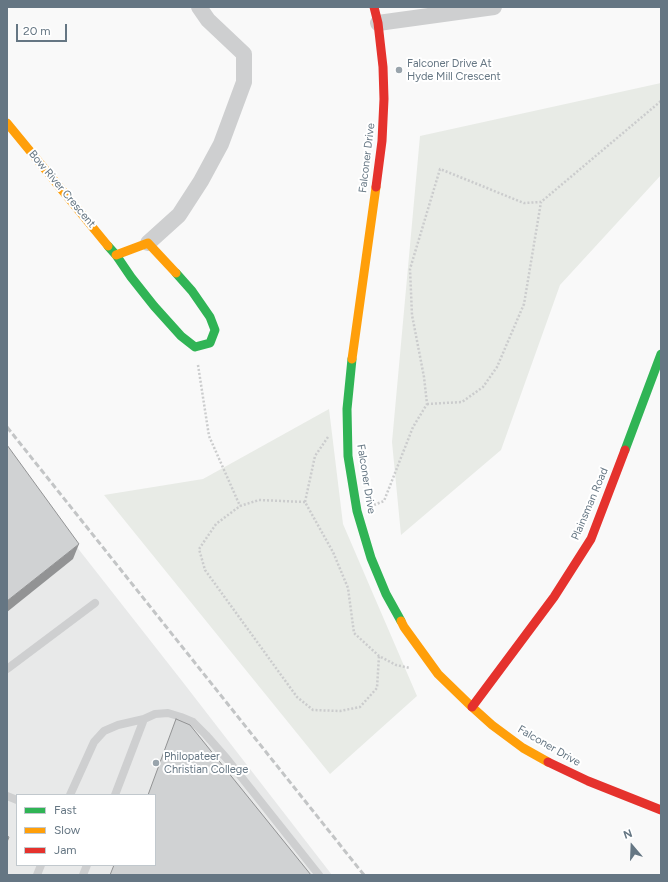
<!DOCTYPE html>
<html>
<head>
<meta charset="utf-8">
<style>
	body { margin:0 }
	#map { position:relative; width:668px; height:882px; overflow:hidden; background:#f9f9f9; font-family:Figtree,sans-serif }
	canvas { display:block }
	.frame { position:absolute; inset:0; border:8px solid #657683; pointer-events:none }
	.legend { position:absolute; left:16px; top:794px; width:140px; height:72px; box-sizing:border-box; background:#fff; border:1px solid #c1c8cd; margin:0; padding:5px 7px; list-style:none; font-size:12px; color:#657683 }
	.legend li { display:flex; align-items:center; gap:8px; height:20px }
	.legend b { width:20px; border:1px solid #c1c8cd }
	.north { position:absolute; left:612px; top:826px; width:40px; height:40px; -webkit-text-stroke:3px #fff; paint-order:stroke; rotate:341deg; font-size:11px; font-weight:700; line-height:16px; text-align:center; color:#657683 }
	.north::after { content:''; display:block; margin:auto; width:14px; height:18px; background:#657683; clip-path:polygon(50% 0,100% 100%,50% 72%,0 100%) }
	.scale { position:absolute; left:16px; top:24px; width:51px; height:18px; box-sizing:border-box; border:2px solid #657683; border-top:0; padding-left:5px; font-size:12px; line-height:14px; white-space:nowrap; color:#657683; -webkit-text-stroke:3px #fff; paint-order:stroke }
</style>
</head>
<body>
<div id="map">
<canvas width="668" height="882"></canvas>
<div class="frame"></div>
<ul class="legend">
<li><b style="height:5px;background:#30b455"></b>Fast</li>
<li><b style="height:5px;background:#ff9f0a"></b>Slow</li>
<li><b style="height:5px;background:#e5322d"></b>Jam</li>
</ul>
<div class="north">N</div>
<div class="scale">20 m</div>
</div>
<script>
const ctx = document.querySelector('canvas').getContext('2d');
ctx.lineJoin = 'round';
function fill(path, color) {
  ctx.fillStyle = color;
  ctx.fill(path, 'evenodd');
}
function toPath(rows) {
  const path = new Path2D();
  for (const r of rows) {
    path.moveTo(r[0], r[1]);
    for (let i = 2; i < r.length; i += 2) path.lineTo(r[i], r[i + 1]);
  }
  return path;
}
function stroke(path, color, width, dash) {
  ctx.strokeStyle = color;
  ctx.lineWidth = width;
  ctx.lineCap = dash ? 'butt' : 'round';
  ctx.setLineDash(dash || []);
  ctx.stroke(path);
}
function drawText(font, color, halo, rows, align = 'center') {
  ctx.font = font + ' Figtree,sans-serif';
  ctx.lineWidth = 4;
  ctx.setLineDash([]);
  ctx.textBaseline = 'middle';
  ctx.strokeStyle = halo;
  ctx.fillStyle = color;
  for (const [text, x, y, turn = 0] of rows) {
    ctx.save();
    ctx.translate(x, y);
    ctx.rotate((+turn || 0) * Math.PI / 180);
    ctx.textAlign = isNaN(turn) ? turn : align;
    if (halo) ctx.strokeText(text, 0, 0);
    ctx.fillText(text, 0, 0);
    ctx.restore();
  }
}
const built = toPath([
	[7,458,182,681,332,875,7,875],
	[17,795,155,795,155,865,17,865]
]);
const green = toPath([
	[661,83,661,175,560,285,501,450,401,535,392,442,420,136],
	[329,409,343,524,417,696,330,774,104,495,203,479]
]);
const path = toPath([
	[198,365,209,436,240,506],
	[427,404,462,402,483,387,497,367,524,304,541,202],
	[328,437,315,456,305,502,333,552,348,588,354,633,379,656,396,665,410,668],
	[305,502,259,500,240,506,216,524,199,549,205,570,297,697,313,710,340,711,360,707,377,688,379,656],
	[374,505,384,501,413,427,427,404,424,377,412,315,410,269,440,169,524,203,541,202,661,101]
]);
const lane = toPath([
	[7,669,95,603],
	[70,795,94,742,104,731,118,725,144,719],
	[115,795,144,719,155,714,168,713,181,717,193,722,206,735,227,759,319,875],
	[7,796,17,800],
	[37,875,41,865],
	[83,875,87,865]
]);
const street = toPath([
	[378,23,494,7],
	[148,243,179,215,201,181,221,144,244,82,244,54,208,20,199,7]
]);
const fast = toPath([
	[108,246,116,255,131,277,154,306,181,336,195,347,210,343,215,330,210,317,192,291,176,273],
	[352,359,347,409,348,456,357,511,371,558,386,594,401,621],
	[625,450,661,354]
]);
const slow = toPath([
	[7,123,108,246],
	[116,255,148,243,176,273],
	[352,359,376,187],
	[401,621,404,627,438,674,472,707,492,725,523,748,548,762]
]);
const jam = toPath([
	[374,7,378,23,383,67,384,99,382,141,376,187],
	[472,707,554,597,591,539,625,450],
	[548,762,588,781,661,810]
]);
const rail = toPath([
	[7,427,364,875]
]);
const shadedWall = toPath([
	[79,544,73,559,7,612,7,601]
]);
const building = toPath([
	[7,445,79,544,7,601,7,445],
	[176,719,190,725,311,875,110,875,114,865,155,865,155,795,148,795,176,719],
	[7,836,9,837,7,842,7,836]
]);
const markers = [
	[399,70,4,"#99a4ac"],
	[156,763,4,"#99a4ac"]
];
const poiNames = [
	["Falconer Drive At",407,64],
	["Hyde Mill Crescent",407,77],
	["Philopateer",164,757],
	["Christian College",164,770]
];
const streetNames = [
	["Falconer Drive",367,158,-83],
	["Bow River Crescent",62,189,50],
	["Falconer Drive",366,479,81],
	["Plainsman Road",590,504,-67],
	["Falconer Drive",549,746,30]
];
fill(built, '#e8e9e9');
fill(green, '#e8ebe6');
stroke(path, '#cbcccd', 2.5, [2, 2]);
stroke(lane, '#cecfd0', 8);
stroke(street, '#cecfd0', 16);
stroke(fast, '#30b455', 9);
stroke(slow, '#ff9f0a', 9);
stroke(jam, '#e5322d', 9);
stroke(rail, '#c3c5c6', 3, [6, 3]);
fill(shadedWall, '#929394');
fill(building, '#d0d2d3');
stroke(building, '#929394', 1);
for (const [x, y, r, color] of markers) {
  const dot = new Path2D();
  dot.arc(x, y, r, 0, 2 * Math.PI);
  ctx.fillStyle = color;
  ctx.fill(dot);
  stroke(dot, '#fff', 1.5);
}
drawText('11px', '#657683', '#fff', poiNames, 'left');
drawText('11px', '#657683', '#fff', streetNames);
</script>
</body>
</html>
